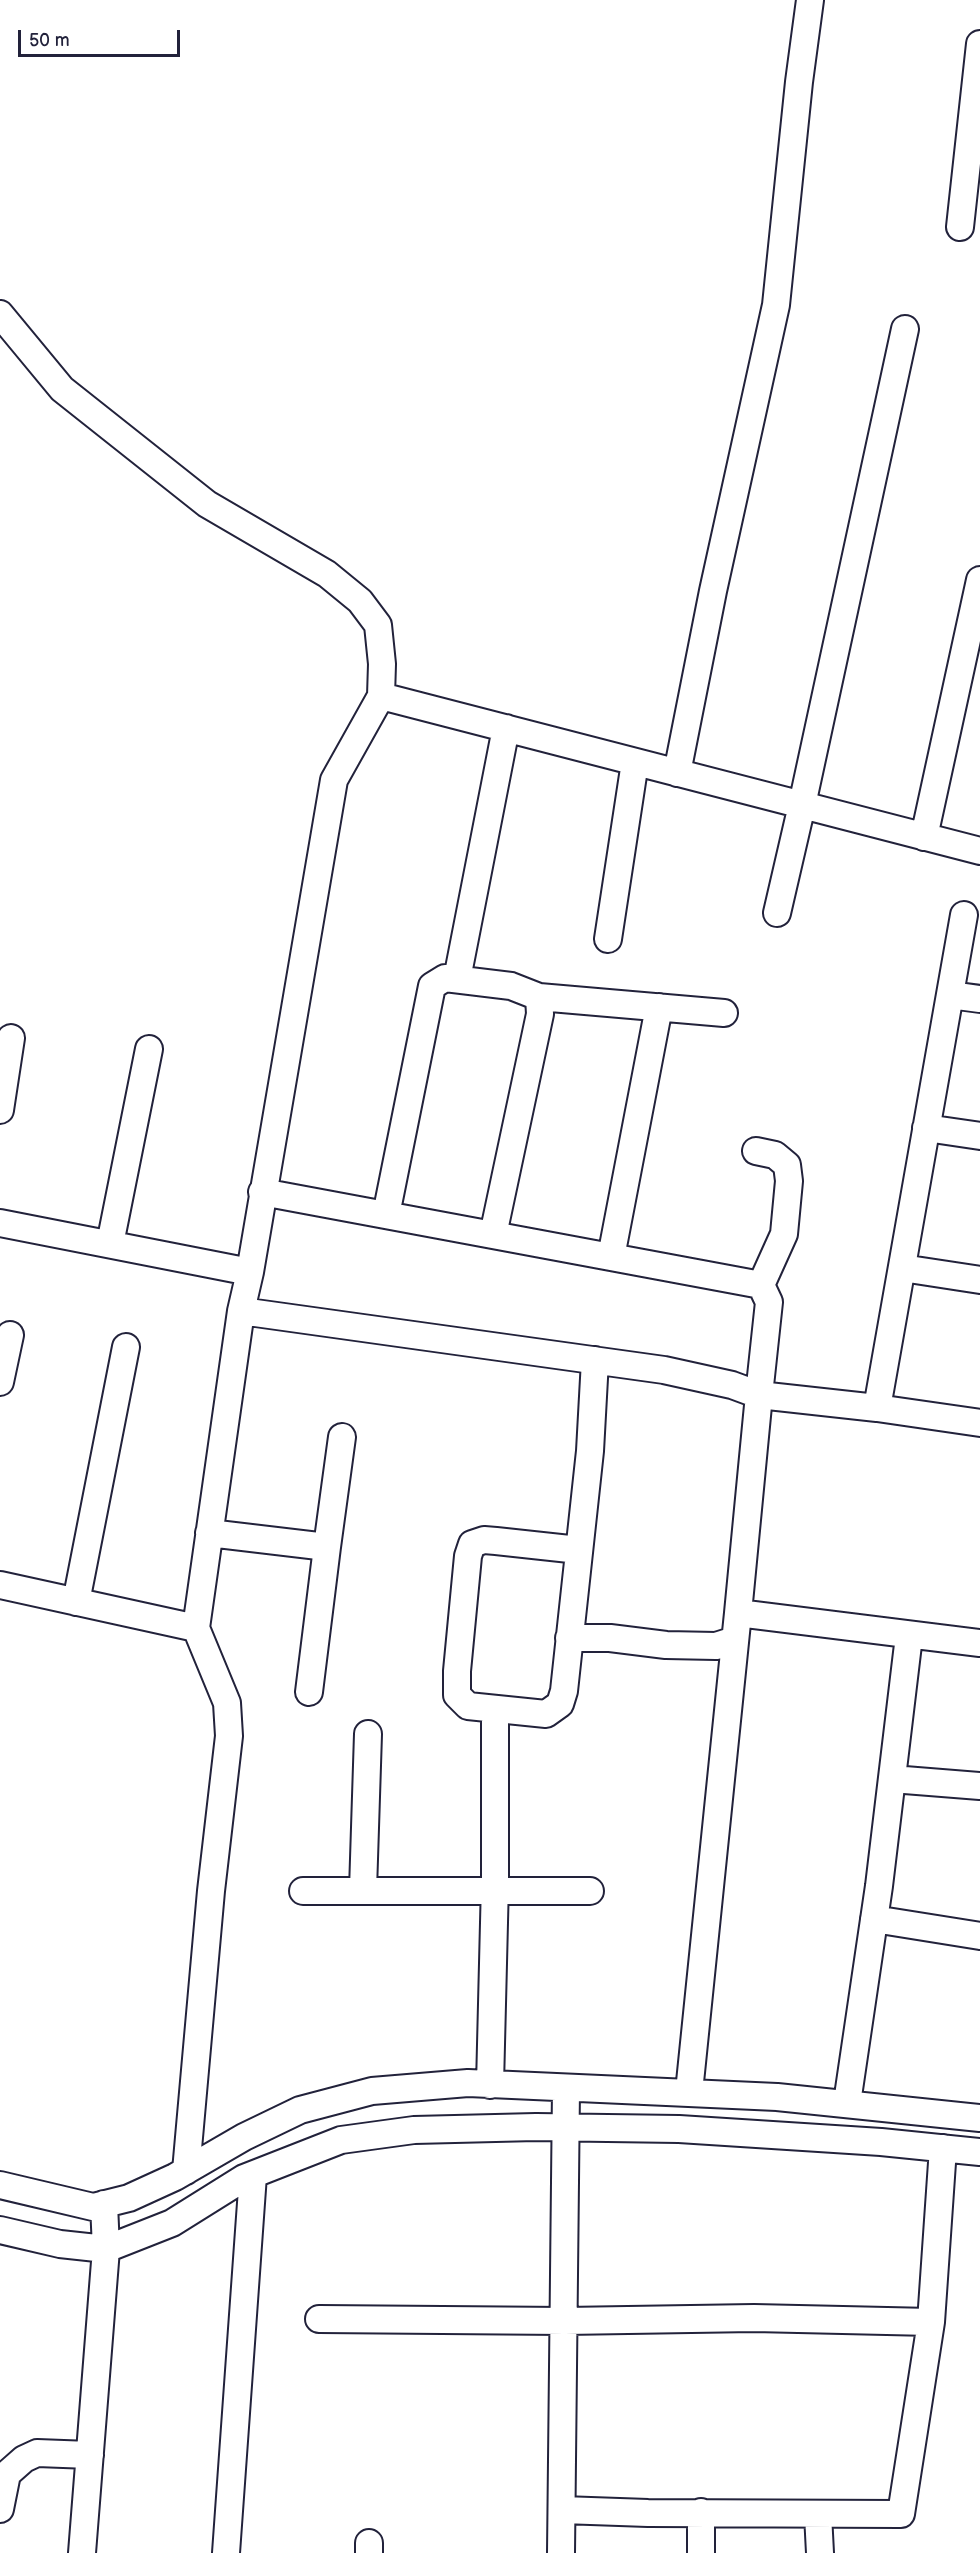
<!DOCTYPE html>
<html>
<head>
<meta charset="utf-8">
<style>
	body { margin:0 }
	#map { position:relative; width:980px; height:2553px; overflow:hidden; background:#fff; font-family:"Balsamiq Sans",sans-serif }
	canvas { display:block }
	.scale { position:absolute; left:18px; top:30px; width:162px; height:27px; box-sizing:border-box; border:3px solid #22223b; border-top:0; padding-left:8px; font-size:18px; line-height:21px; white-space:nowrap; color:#22223b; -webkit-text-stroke:4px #fff; paint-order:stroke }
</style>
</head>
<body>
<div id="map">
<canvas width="980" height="2553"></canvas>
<div class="scale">50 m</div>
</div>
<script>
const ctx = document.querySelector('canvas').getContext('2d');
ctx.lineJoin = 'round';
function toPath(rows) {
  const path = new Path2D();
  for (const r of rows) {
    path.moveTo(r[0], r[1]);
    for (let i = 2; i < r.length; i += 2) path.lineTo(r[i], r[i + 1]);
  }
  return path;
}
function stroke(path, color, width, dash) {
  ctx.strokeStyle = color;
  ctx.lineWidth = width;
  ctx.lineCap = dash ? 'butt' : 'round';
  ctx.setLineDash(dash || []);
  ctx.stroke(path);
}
const minor = toPath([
	[960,227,980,44],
	[0,314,62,389,207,504,327,574,360,601,378,625,382,664,381,696,334,780,250,1272,241,1311,196,1628,227,1703,229,1736,211,1891,186,2171],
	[381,696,980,851],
	[677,773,713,591,776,305,799,82,810,0],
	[924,837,980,580],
	[777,913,802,805,905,329],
	[608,939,635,762],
	[457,979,506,728],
	[950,995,980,999],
	[539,997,724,1013],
	[0,1110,11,1038],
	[926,1128,980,1136],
	[756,1151,775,1155,787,1165,789,1181,784,1234,761,1285],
	[262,1192,761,1285],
	[386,1215,432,986,445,978,511,986,539,997,540,1014,493,1235],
	[0,1223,250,1272],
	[110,1244,149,1049],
	[611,1257,659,1007],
	[902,1268,980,1280],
	[761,1285,769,1302,759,1395,877,1408,980,1423],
	[241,1311,664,1370,732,1385,759,1395,738,1613],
	[0,1382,10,1335],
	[877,1408,964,915],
	[209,1533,327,1547,309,1692],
	[327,1547,342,1437],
	[579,1550,496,1541,484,1540,472,1544,468,1556,457,1671,457,1695,468,1706,546,1714,560,1704,564,1691,590,1451,595,1360],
	[0,1585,196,1628],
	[76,1602,126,1347],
	[569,1638,610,1638,666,1645,716,1646,735,1640],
	[892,1779,980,1786],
	[363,1890,368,1734],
	[303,1891,590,1891],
	[874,1919,980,1936],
	[490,2085,495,1882,495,1709],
	[689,2092,738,1613,980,1643],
	[847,2103,879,1886,909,1636],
	[0,2185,93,2207,129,2198,175,2177,244,2137,300,2110,372,2091,468,2083,777,2097,980,2118],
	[0,2230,60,2244,106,2249,172,2223,244,2178,341,2140,414,2130,536,2127,679,2129,881,2142,980,2152],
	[319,2319,565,2321,754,2318,931,2322],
	[0,2509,7,2474,24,2459,37,2453,90,2455],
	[562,2510,648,2513,901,2514,931,2322,943,2148],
	[701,2512,701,2553],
	[818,2514,820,2553],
	[369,2543,369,2553],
	[82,2553,106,2249,104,2204],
	[226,2553,253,2175],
	[561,2553,566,2089]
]);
stroke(minor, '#22223b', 30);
stroke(minor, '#fff', 26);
</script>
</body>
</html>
